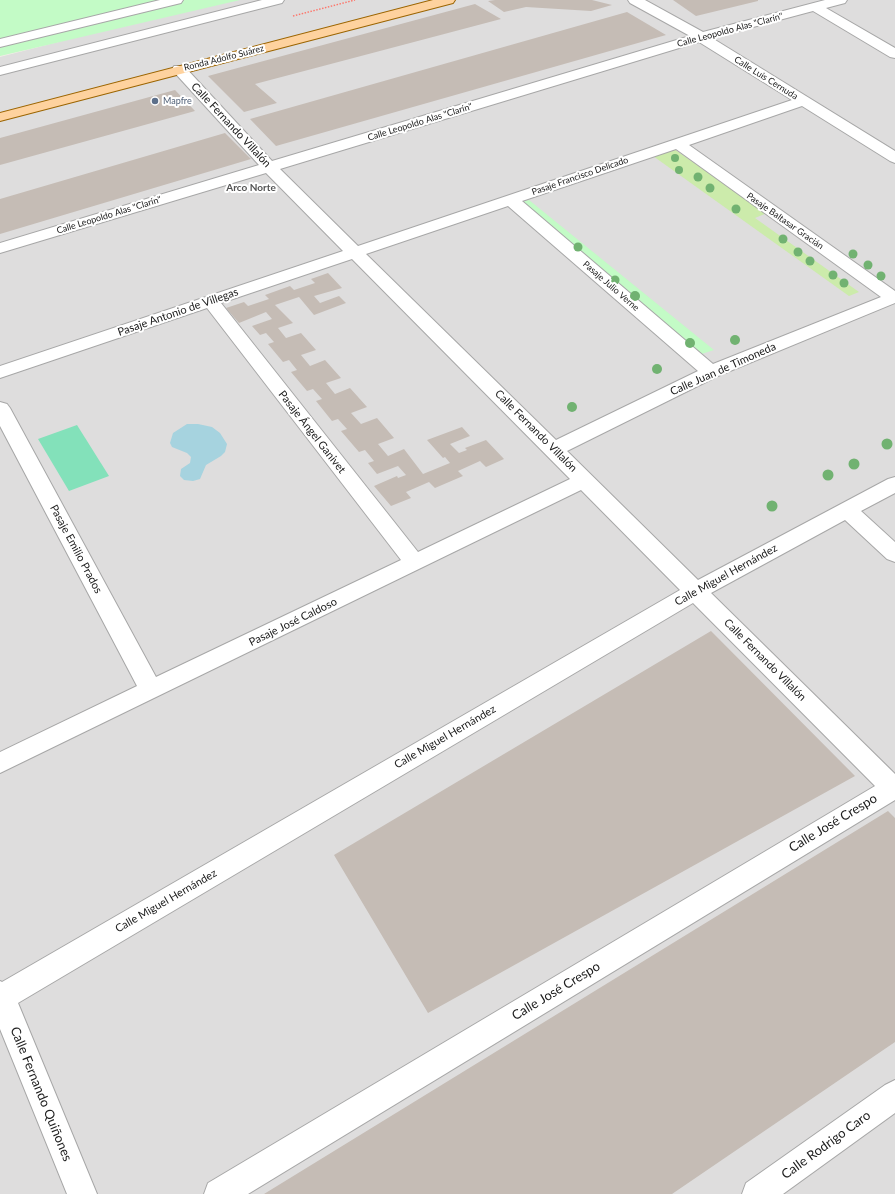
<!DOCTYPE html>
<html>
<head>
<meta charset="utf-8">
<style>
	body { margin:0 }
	canvas { display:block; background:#f1ede6 }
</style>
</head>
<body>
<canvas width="895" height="1194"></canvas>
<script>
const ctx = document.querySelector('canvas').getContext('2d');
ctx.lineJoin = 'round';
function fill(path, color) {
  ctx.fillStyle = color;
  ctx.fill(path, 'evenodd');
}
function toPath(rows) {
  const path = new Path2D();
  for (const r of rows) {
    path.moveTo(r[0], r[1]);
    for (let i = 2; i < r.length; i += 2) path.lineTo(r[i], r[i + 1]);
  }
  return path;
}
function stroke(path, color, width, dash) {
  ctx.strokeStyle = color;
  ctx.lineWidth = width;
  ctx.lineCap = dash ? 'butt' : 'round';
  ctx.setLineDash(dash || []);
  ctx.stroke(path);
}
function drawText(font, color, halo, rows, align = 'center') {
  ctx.font = font + ' Lato,sans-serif';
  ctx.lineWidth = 4;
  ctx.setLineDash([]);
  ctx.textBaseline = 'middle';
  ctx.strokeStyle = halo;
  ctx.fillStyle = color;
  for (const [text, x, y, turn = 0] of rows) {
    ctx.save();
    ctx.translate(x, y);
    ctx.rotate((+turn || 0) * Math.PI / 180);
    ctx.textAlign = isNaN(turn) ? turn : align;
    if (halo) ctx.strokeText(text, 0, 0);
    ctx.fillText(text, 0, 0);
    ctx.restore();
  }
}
const residential = toPath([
	[221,0,895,0,895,1194,0,1194,0,57]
]);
const grass = toPath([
	[674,149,767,213,755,218,859,292,849,296,653,156]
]);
const park = toPath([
	[0,0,240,0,0,56],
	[529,200,714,350,686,359,512,204]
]);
const pitch = toPath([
	[77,425,109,476,69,491,38,439]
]);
const water = toPath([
	[187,424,198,424,212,427,220,433,227,444,225,452,221,456,206,465,200,479,193,481,184,480,180,476,181,469,190,463,191,457,187,453,172,447,170,443,173,433]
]);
const building = toPath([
	[495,0,592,0,612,5,591,11,526,7,504,12,488,1],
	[673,0,758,0,758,1,696,16],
	[475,4,501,19,255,84,277,103,244,112,208,76],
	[627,12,666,35,276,146,250,119],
	[175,90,195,111,0,165,0,138],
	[225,133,251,159,0,234,0,199],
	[328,273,342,288,314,296,320,303,339,296,346,303,314,315,299,297,275,305,293,323,278,328,286,338,301,333,316,350,301,355,310,366,325,360,341,378,326,383,335,394,350,388,367,407,351,413,361,424,377,418,394,438,378,444,388,456,404,449,423,474,450,463,445,457,443,458,427,440,462,427,470,436,450,444,459,453,467,450,465,448,486,440,504,459,486,467,480,461,458,471,463,476,435,488,429,482,406,492,411,498,391,506,374,486,397,476,398,478,406,475,398,466,377,474,368,463,374,461,365,450,359,452,341,431,347,429,338,419,332,421,316,401,322,399,313,389,307,391,291,372,297,370,289,360,283,362,268,344,274,342,266,333,260,335,252,326,272,319,266,312,239,323,226,308,244,302,248,306,269,299,265,295,290,286,294,290,315,283,311,279],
	[711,631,855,776,428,1013,334,855],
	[888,811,895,818,895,1042,672,1194,264,1194]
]);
const path = toPath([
	[293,16,355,0]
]);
const minor = toPath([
	[160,0,183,0,181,3,0,47,0,39,160,0],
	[262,0,284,0,282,3,0,75,0,67,262,0],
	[628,0,645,0,703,32,825,0,847,0,845,3,826,8,895,48,895,58,890,57,813,11,712,38,895,151,895,163,890,161,802,106,689,145,895,291,895,303,718,376,567,451,698,580,888,479,895,477,895,493,861,511,895,542,895,562,887,559,845,520,711,593,895,774,895,800,248,1194,204,1194,208,1183,875,786,693,603,18,1003,97,1194,67,1194,0,1029,0,981,2,982,680,590,581,490,0,773,0,752,137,686,0,426,0,402,7,404,10,408,156,677,401,560,207,308,0,378,0,366,343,251,266,173,0,253,0,243,259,165,174,72,172,69,174,66,184,66,272,161,690,36,630,3,628,0],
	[699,42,792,100,358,246,280,169,699,42],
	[676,149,881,297,713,364,522,201,676,149],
	[508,206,698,371,556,440,366,254,508,206],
	[352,259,570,479,418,552,221,303,352,259],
	[895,1080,895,1113,783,1194,742,1194,746,1183,885,1085,895,1080]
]);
const major = toPath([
	[433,0,455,0,453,3,0,121,0,113,433,0]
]);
const trees = [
	[675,158,4],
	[679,170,4],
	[698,177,4.5],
	[710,188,4.5],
	[736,209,4.5],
	[783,239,4.5],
	[578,247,4.5],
	[798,252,4.5],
	[853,254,4.5],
	[810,261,4.5],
	[868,265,4.5],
	[833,275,4.5],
	[881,276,4.5],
	[615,280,4.5],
	[844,283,4.5],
	[635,296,5],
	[735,340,5],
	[690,343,5],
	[657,369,5],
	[572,407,5],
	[887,444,5.5],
	[854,464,5.5],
	[828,475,5.5],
	[772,506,5.5]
];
const markers = [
	[155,101,4,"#5c6f8a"]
];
const farStreetnames = [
	["Calle Leopoldo Alas \"Clarín\"",730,30,-15],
	["Ronda Adolfo Suárez",224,58,-14],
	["Calle Luis Cernuda",766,78,32],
	["Calle Leopoldo Alas \"Clarín\"",420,122,-17],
	["Pasaje Francisco Delicado",580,176,-19],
	["Calle Leopoldo Alas \"Clarín\"",109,215,-17],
	["Pasaje Baltasar Gracián",785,221,35],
	["Pasaje Julio Verne",611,286,41]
];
const farServicenames = [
	["Mapfre",163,101]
];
const farNeighbourhoodnames = [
	["Arco Norte",251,188]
];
const streetNames = [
	["Calle Fernando Villalón",231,125,47],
	["Pasaje Antonio de Villegas",178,312,-19],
	["Calle Juan de Timoneda",723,369,-24],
	["Calle Fernando Villalón",536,431,45],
	["Pasaje Ángel Ganivet",312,432,52],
	["Pasaje Emilio Prados",76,549,62],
	["Calle Miguel Hernández",726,575,-29],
	["Pasaje José Caldoso",293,622,-26],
	["Calle Fernando Villalón",765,660,45],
	["Calle Miguel Hernández",445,737,-30],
	["Calle Miguel Hernández",166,901,-30]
];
const nearStreetnames = [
	["Calle José Crespo",833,823,-31],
	["Calle José Crespo",556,991,-31],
	["Calle Fernando Quiñones",41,1094,68],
	["Calle Rodrigo Caro",826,1145,-36]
];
fill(residential, '#dedddd');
fill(grass, '#ccebab');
fill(park, '#c3fbc6');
fill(pitch, '#83e1ba');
fill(water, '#a6d3df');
fill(building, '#c5bcb5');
stroke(minor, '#a7a7a7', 2);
stroke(major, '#9b6400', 2);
stroke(path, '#fd766b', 1.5, [1.5, 1.5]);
fill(minor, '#fff');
fill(major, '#fed29e');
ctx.fillStyle = '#71b271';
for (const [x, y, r] of trees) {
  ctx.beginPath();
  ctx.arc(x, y, r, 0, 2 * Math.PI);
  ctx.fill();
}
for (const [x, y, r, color] of markers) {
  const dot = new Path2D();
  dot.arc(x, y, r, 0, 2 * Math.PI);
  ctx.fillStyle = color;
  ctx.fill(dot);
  stroke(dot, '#fff', 1.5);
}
drawText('9px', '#202020', '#fff', farStreetnames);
drawText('9px', '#4e5e75', '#fff', farServicenames, 'left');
drawText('bold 10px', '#535353', '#fff', farNeighbourhoodnames);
drawText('11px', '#202020', '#fff', streetNames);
drawText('13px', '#202020', '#fff', nearStreetnames);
</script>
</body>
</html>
